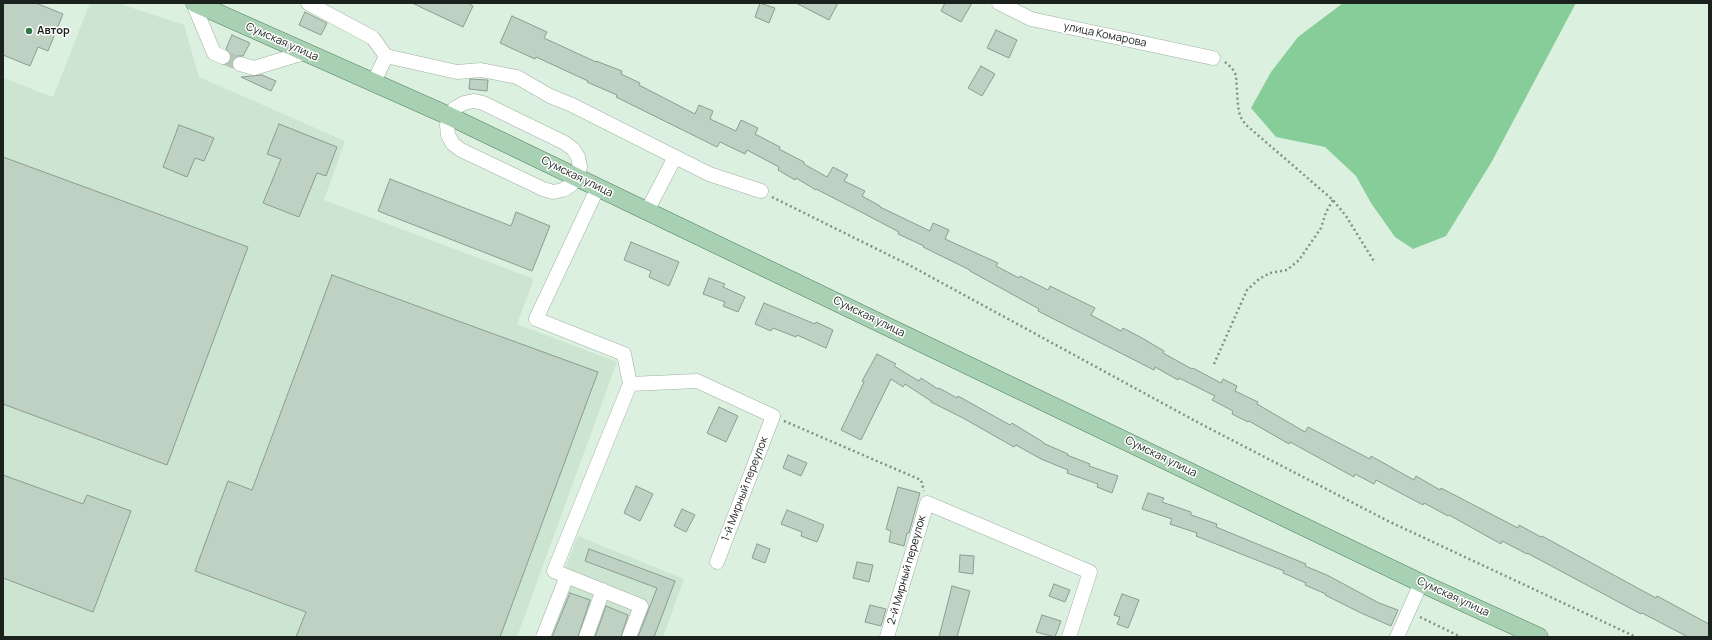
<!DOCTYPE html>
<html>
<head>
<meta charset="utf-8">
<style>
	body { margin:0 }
	#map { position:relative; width:1712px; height:640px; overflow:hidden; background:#dcf0e0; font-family:Manrope,sans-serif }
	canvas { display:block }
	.frame { position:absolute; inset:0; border:4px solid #1b221d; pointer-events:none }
</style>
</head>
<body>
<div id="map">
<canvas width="1712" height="640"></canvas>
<div class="frame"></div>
</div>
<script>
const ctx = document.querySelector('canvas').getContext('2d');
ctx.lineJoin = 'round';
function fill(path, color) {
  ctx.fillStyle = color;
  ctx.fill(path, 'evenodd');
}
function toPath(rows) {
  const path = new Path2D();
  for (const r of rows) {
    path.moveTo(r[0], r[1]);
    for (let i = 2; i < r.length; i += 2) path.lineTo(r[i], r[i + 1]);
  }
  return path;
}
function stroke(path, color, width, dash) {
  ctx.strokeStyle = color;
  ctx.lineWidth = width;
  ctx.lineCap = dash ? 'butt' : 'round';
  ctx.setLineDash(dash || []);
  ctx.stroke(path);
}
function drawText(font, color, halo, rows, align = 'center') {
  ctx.font = font + ' Manrope,sans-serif';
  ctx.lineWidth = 3;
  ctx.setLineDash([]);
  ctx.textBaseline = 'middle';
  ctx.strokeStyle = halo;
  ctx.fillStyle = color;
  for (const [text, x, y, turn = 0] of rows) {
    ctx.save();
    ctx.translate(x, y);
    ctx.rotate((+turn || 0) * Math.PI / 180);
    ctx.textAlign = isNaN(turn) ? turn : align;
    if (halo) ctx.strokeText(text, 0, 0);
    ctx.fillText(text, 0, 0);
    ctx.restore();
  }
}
const built = toPath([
	[90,3,117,3,184,25,199,77,345,141,324,200,534,279,517,324,617,362,517,637,3,637,3,78,53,97],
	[578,536,684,579,663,637,538,637]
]);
const forest = toPath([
	[1343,3,1576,3,1491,163,1446,236,1413,249,1395,237,1371,203,1356,176,1325,147,1276,137,1251,108,1271,72,1298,37]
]);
const building = toPath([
	[3,3,36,3,63,14,48,51,38,47,30,66,3,55,3,3],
	[412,3,468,3,473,6,463,27,412,3],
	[760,3,775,8,769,23,755,17,760,3],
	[796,3,838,3,829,20,796,3],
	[945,3,972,3,961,22,941,11,945,3],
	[305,12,327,23,321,35,299,25,305,12],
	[512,16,547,32,544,38,596,62,596,61,622,71,621,74,640,83,639,85,695,114,699,105,713,111,710,119,736,131,741,120,758,128,755,134,780,147,779,149,804,162,804,164,827,177,833,167,848,175,844,181,865,191,862,196,880,206,880,207,930,231,933,223,949,230,945,239,998,263,996,266,1019,278,1020,276,1048,290,1050,286,1095,308,1091,315,1121,331,1123,328,1142,338,1164,351,1163,353,1192,369,1193,368,1221,383,1223,379,1237,386,1235,391,1258,402,1257,404,1305,432,1308,427,1370,459,1371,456,1414,480,1416,476,1440,490,1441,488,1518,528,1519,525,1541,537,1542,536,1656,598,1657,596,1709,624,1709,637,1688,637,1642,613,1641,614,1527,553,1527,554,1502,541,1501,544,1449,515,1448,516,1424,503,1423,505,1376,480,1374,484,1355,474,1354,477,1290,442,1289,444,1249,421,1248,422,1232,414,1233,411,1212,400,1215,396,1179,378,1178,380,1155,367,1154,370,1038,311,1039,309,970,271,970,270,923,247,924,246,898,234,899,232,861,212,816,189,816,190,796,178,795,180,778,170,779,167,747,150,745,154,720,142,717,147,616,97,617,95,587,82,588,81,536,57,535,59,500,43,512,16],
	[996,30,1017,40,1009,58,987,48,996,30],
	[232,35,250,43,243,56,238,56,234,58,232,65,228,63,231,56,226,49,232,35],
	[981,66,995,74,982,96,968,88,981,66],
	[262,75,276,81,271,91,241,77,262,75],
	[470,79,488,80,487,91,469,89,470,79],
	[279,124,337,147,326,176,317,173,299,217,263,203,281,159,267,154,279,124],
	[179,125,214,138,204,161,195,158,187,177,163,167,179,125],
	[3,157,248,247,167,465,3,404,3,157],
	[390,179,511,226,516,212,550,226,532,271,378,211,390,179],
	[631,242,679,262,669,286,649,277,651,271,624,260,631,242],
	[332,275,598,372,500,637,296,637,306,612,195,571,228,481,252,490,332,275],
	[709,278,725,284,723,287,745,297,738,312,723,306,725,302,703,294,709,278],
	[764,303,815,324,816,322,833,330,826,348,797,335,796,337,773,328,771,331,755,324,764,303],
	[877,354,896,364,894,366,919,381,921,378,938,389,939,388,957,398,958,396,1010,425,1012,423,1043,442,1043,443,1068,454,1067,455,1090,464,1089,466,1118,476,1112,493,1097,487,1098,484,1067,473,1068,470,1041,459,1016,445,1014,447,963,418,931,402,931,401,905,384,903,387,891,379,861,440,841,430,864,382,862,381,877,354],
	[719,407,738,416,726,442,707,433,719,407],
	[788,455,807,463,801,476,783,468,788,455],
	[3,475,83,504,87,495,131,511,93,612,3,578,3,475],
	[636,486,653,494,640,521,624,513,636,486],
	[898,487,920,493,909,533,907,533,904,546,889,542,891,531,886,529,898,487],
	[1148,493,1164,498,1162,502,1191,512,1191,515,1217,524,1216,527,1306,564,1305,566,1327,575,1379,603,1398,610,1391,626,1361,613,1325,595,1326,594,1305,585,1306,583,1283,573,1284,571,1196,536,1197,533,1170,524,1172,519,1142,509,1148,493],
	[682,509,695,515,686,532,674,526,682,509],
	[787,510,824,525,817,542,801,536,802,532,781,524,787,510],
	[757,544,770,549,765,563,752,558,757,544],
	[589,549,675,581,654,637,638,637,657,588,585,561,589,549],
	[960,555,974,556,973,574,959,572,960,555],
	[857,562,873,565,869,582,853,578,857,562],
	[1054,584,1070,590,1065,602,1049,596,1054,584],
	[952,586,970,591,957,637,939,637,952,586],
	[570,593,590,600,578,637,552,637,570,593],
	[1122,594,1139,600,1128,628,1117,624,1120,617,1114,615,1122,594],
	[870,605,886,609,881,626,865,622,870,605],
	[606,606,628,615,621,637,595,637,606,606],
	[1042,615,1061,621,1055,637,1036,632,1042,615]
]);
const minorTunnel = toPath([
	[223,57,240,64]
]);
const path = toPath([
	[1225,62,1232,68,1236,75,1238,106,1240,116,1245,124,1333,200,1346,216,1375,263],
	[772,197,909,265,1199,423,1388,521,1636,637],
	[1214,364,1247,290,1259,279,1270,273,1287,270,1299,260,1321,228,1326,212,1333,200],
	[784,421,921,480,924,491],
	[1420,617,1461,637]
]);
const minor = toPath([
	[193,3,214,53,223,57],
	[308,3,373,38,386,56,457,72,481,70,517,77,550,96,572,105,709,174,761,191],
	[999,3,1031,19,1213,58],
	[240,64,254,68,307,52],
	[374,82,386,56],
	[474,101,483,103,565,143,573,149,578,157,580,167,577,177,571,185,563,190,553,192,543,189,461,150,453,144,448,135,447,125,449,116,455,108,464,103,474,101],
	[598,187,536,319,624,354,630,384,697,381,773,416,717,562],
	[647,211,675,157],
	[543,637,567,576],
	[586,637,603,590],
	[629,637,641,606,554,571,630,384],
	[887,637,927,503,1090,572,1069,637],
	[1397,637,1421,583]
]);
const major = toPath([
	[195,3,449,116,1421,583,1539,637]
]);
const markers = [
	[29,31,4,"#2e7947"]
];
const poiNames = [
	["Автор",37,31]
];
const streetNames = [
	["улица Комарова",1105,35,12],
	["Сумская улица",282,42,24],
	["Сумская улица",577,177,26],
	["Сумская улица",869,317,26],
	["Сумская улица",1161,457,26],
	["1-й Мирный переулок",745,489,-69],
	["2-й Мирный переулок",907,570,-74],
	["Сумская улица",1453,597,25]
];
fill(built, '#cbe5d1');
fill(forest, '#87cd99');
fill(building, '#bed1c2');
stroke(building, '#8b9d8f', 1);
stroke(minorTunnel, '#b5c7b9', 14, [14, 7]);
stroke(minor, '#9eb1a2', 15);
stroke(major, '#50805d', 19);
stroke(path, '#829085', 2.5, [2, 3]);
stroke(minor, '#fff', 14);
stroke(major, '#a7d1b2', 18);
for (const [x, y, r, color] of markers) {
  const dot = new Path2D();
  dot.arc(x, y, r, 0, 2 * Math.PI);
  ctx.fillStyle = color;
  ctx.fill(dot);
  stroke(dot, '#fff', 1.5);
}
drawText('bold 11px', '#1b221d', '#fff', poiNames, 'left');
drawText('11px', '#1b221d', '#fff', streetNames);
</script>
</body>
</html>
